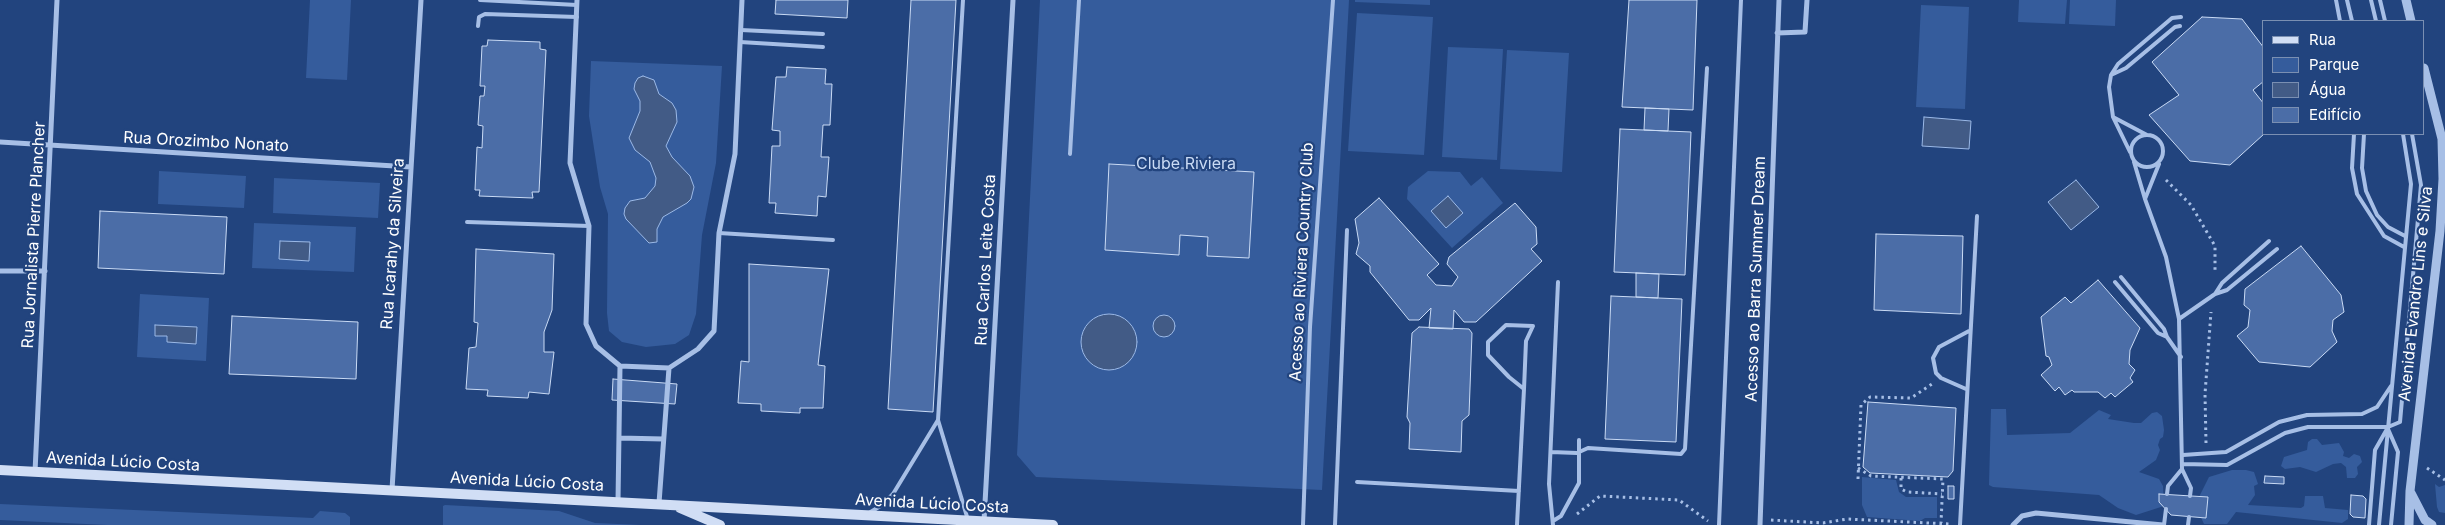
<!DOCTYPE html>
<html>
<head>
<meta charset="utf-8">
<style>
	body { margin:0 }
	#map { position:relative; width:2445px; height:525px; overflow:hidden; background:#22447e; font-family:Inter,sans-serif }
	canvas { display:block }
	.legend { position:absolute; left:2262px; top:20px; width:162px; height:115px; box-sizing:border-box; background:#22447e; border:1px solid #7a8fb2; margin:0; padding:6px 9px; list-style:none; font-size:15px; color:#fff }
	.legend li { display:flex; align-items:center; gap:10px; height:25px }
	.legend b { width:25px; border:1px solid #7a8fb2 }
</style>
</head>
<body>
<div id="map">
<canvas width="2445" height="525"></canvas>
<ul class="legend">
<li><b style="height:6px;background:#d1def5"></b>Rua</li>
<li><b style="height:14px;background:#355c9c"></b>Parque</li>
<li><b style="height:14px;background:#425b86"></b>Água</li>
<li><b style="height:14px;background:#4b6da7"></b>Edifício</li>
</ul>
</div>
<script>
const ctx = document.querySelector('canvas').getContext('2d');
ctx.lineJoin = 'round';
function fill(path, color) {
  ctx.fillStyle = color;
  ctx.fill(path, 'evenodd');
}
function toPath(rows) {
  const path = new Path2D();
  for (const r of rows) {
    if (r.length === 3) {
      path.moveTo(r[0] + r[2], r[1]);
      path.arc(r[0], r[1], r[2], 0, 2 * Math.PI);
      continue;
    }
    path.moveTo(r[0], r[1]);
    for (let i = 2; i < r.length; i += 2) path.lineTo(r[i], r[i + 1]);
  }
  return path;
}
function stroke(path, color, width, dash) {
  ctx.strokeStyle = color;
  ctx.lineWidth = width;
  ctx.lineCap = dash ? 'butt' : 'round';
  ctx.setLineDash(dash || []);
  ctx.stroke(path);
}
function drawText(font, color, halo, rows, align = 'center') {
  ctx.font = font + ' Inter,sans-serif';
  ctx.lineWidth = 4.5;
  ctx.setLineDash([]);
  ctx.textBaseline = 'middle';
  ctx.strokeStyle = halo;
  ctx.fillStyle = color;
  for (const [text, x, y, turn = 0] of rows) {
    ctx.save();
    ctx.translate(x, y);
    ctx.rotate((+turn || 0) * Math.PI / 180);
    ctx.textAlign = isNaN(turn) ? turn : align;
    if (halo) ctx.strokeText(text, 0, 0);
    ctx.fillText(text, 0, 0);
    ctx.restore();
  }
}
const green = toPath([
	[310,0,351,0,347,80,306,78],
	[1040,0,1349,0,1322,490,1036,477,1017,455],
	[1355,0,1430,0,1430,5,1355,2],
	[2019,0,2067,0,2065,24,2018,22],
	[2070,0,2116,0,2115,26,2069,24],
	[1921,5,1969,7,1965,109,1916,107],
	[1357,13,1433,17,1424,155,1348,151],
	[1448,47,1503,49,1497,160,1442,157],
	[1507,50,1569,53,1562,172,1500,169],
	[591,61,722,66,716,163,702,235,696,314,689,335,675,344,646,347,622,342,609,331,607,313,608,214,600,187,589,116],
	[159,171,246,176,244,208,158,204],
	[1428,171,1460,172,1471,186,1482,177,1503,203,1452,248,1407,199,1408,187],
	[274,178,380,183,378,218,273,213],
	[254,223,356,227,354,272,252,268],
	[140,294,209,298,206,361,137,357],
	[1991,409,2006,409,2007,435,2070,433,2099,410,2111,415,2108,419,2134,423,2141,423,2152,413,2157,412,2162,416,2164,430,2163,437,2160,439,2158,445,2160,450,2156,460,2139,472,2159,479,2163,486,2164,506,2136,515,2118,508,2099,495,1993,487,1989,485],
	[2312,439,2317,439,2322,445,2339,443,2344,452,2343,456,2349,458,2354,454,2360,456,2362,462,2357,467,2358,474,2355,478,2347,478,2346,467,2341,463,2333,464,2316,472,2300,467,2285,469,2281,466,2284,457,2307,450,2308,442],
	[2232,470,2246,470,2254,472,2258,484,2254,486,2255,495,2248,505,2301,508,2304,506,2305,496,2323,496,2325,508,2348,510,2348,519,2342,523,2236,512,2227,524,2204,524,2197,509,2199,497,2209,477],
	[1862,477,1896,480,1899,492,1906,497,1937,497,1937,518,1925,518,1920,521,1867,517,1862,505],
	[2435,484,2439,487,2445,485,2445,513,2439,512,2437,507],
	[0,504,313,518,320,511,345,513,350,517,350,525,107,525,0,520],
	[445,505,559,511,595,523,641,525,443,525,443,506]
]);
const water = toPath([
	[643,76,654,80,659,94,672,103,676,110,677,122,666,146,672,157,690,176,694,187,691,199,687,203,663,217,657,229,657,242,649,243,626,219,624,214,625,208,630,201,645,198,655,186,656,178,650,162,635,150,629,138,640,111,640,101,634,89,635,83,638,78,643,76],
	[1924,117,1971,121,1969,149,1922,146,1924,117],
	[2076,180,2099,207,2071,230,2048,202,2076,180],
	[1448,196,1463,213,1446,228,1431,211,1448,196],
	[280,241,310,242,309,261,279,259,280,241],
	[1109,342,28],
	[1164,326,11],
	[155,325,197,327,196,344,167,342,167,336,155,336,155,325]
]);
const building = toPath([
	[776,0,848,0,847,18,775,14,776,0],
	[911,0,956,0,933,412,888,409,911,0],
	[1629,0,1697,0,1693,110,1622,107,1629,0],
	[2202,17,2242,19,2264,48,2264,81,2253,90,2264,104,2264,134,2230,165,2190,161,2149,115,2179,95,2152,62,2202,17],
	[488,40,540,42,540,49,546,50,539,192,532,192,533,198,479,196,480,190,475,190,477,147,482,148,483,126,478,125,480,96,484,96,485,86,480,86,482,46,487,46,488,40],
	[787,67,826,69,825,84,832,84,830,125,823,125,821,157,829,157,826,197,818,196,817,216,775,213,776,203,769,203,772,146,780,146,780,131,772,130,776,77,786,77,787,67],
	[1645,108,1669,109,1668,131,1644,130,1645,108],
	[1620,129,1691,132,1685,275,1614,272,1620,129],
	[1109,164,1254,172,1249,258,1207,256,1208,237,1180,235,1179,255,1105,250,1109,164],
	[1379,198,1439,264,1427,275,1436,285,1452,286,1458,277,1447,264,1449,257,1515,203,1536,227,1537,244,1531,249,1542,261,1476,322,1464,322,1454,310,1453,329,1429,328,1431,308,1419,320,1409,320,1370,272,1370,266,1356,254,1359,243,1355,219,1379,198],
	[100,211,227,217,224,274,98,268,100,211],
	[1876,234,1963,236,1961,314,1874,310,1876,234],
	[2301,246,2341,295,2344,312,2333,320,2332,331,2337,342,2310,367,2259,362,2237,336,2248,327,2250,310,2244,305,2245,289,2301,246],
	[476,249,554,254,552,310,544,332,544,352,554,352,549,394,529,392,528,398,487,396,488,390,466,389,469,348,476,347,478,323,474,322,476,249],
	[749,264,829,269,818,365,825,366,823,408,800,408,800,413,761,411,761,404,738,403,741,361,749,362,749,264],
	[1636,273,1659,274,1658,298,1636,297,1636,273],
	[2098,280,2140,328,2130,350,2129,364,2135,370,2130,378,2133,382,2115,397,2111,393,2105,398,2098,392,2074,392,2072,390,2065,395,2059,387,2055,391,2041,375,2052,365,2049,357,2046,356,2041,317,2065,297,2071,303,2098,280],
	[1611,296,1682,299,1676,442,1605,439,1611,296],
	[232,316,358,322,356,379,229,374,232,316],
	[1419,327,1469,329,1472,333,1469,415,1462,421,1461,452,1409,449,1410,423,1407,417,1412,333,1419,327],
	[613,379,677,384,675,404,612,400,613,379],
	[1868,402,1956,408,1953,471,1948,477,1870,473,1863,467,1868,402],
	[2265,476,2284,477,2284,484,2264,483,2265,476],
	[1948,486,1954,486,1954,499,1948,499,1948,486],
	[2159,494,2208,497,2206,518,2171,515,2159,502,2159,494],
	[2351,495,2363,496,2366,499,2365,518,2353,517,2350,514,2351,495]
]);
const path = toPath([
	[2166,180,2191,205,2215,246,2215,273],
	[2206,443,2205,394,2211,312],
	[1858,468,1871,476,1943,479,1941,523],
	[2427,468,2445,480],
	[1901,478,1901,489,1907,492,1942,494],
	[1858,479,1861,405,1870,397,1911,398,1932,384],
	[1577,514,1600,496,1679,500,1708,521],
	[1771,520,1823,523,1847,519,1949,524]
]);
const service = toPath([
	[480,0,577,5],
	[963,0,938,420,968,520],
	[2336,0,2340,21],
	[2347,0,2352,21],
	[2371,0,2376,21],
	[2380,0,2385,21],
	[478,26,479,17,485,14,577,17],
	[2180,26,2175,27,2126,68,2111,75,2118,64,2172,18,2181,17],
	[741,30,823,34],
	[740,42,823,47],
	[2111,75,2109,87,2113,117],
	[2354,134,2352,168,2357,194,2384,236,2404,247],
	[2364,134,2362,168,2366,191,2377,215,2388,227,2405,236],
	[2147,151,16],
	[2130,152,2113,117,2147,135],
	[1070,154,1079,0],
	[2134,162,2145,199,2166,257,2179,319,2182,469,2191,488,2190,496],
	[2145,199,2159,164],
	[467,222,589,226],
	[719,233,833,240],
	[2269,241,2222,283,2215,294,2227,290,2277,249],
	[2115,282,2158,333,2167,337,2164,329,2121,277],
	[2179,319,2215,294],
	[1506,325,1533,326,1526,341,1524,389,1509,377,1488,355,1488,342,1506,325],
	[2167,337,2181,357],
	[1966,389,1941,378,1936,373,1933,358,1939,347,1969,331],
	[2388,429,2398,452,2391,525],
	[1551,452,1577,453,1588,448,1681,454,1685,449,1707,68],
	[2183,455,2226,452,2279,422,2307,415,2362,414,2377,407,2391,386],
	[2183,464,2227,465,2285,433,2308,427,2388,427,2400,422,2421,185,2412,134],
	[1357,482,1519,491],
	[2167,494,2168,486,2182,469],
	[869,513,882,505,893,494,938,420],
	[1553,521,1561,516,1579,483,1579,440],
	[1303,525,1310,327,1333,0],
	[1335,525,1347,230],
	[1517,525,1524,389],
	[1553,525,1549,484,1558,282],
	[1719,525,1741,0],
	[1960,525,1977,216],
	[2164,525,2166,509],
	[2188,525,2189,517],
	[2369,525,2375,450,2387,429],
	[2379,525,2411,184,2403,134]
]);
const minor = toPath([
	[577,0,570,163,589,226,586,324,596,346,620,366,669,368,698,349,714,331,719,233,735,154,742,0],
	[1777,33,1805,32,1807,0],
	[0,142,411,167],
	[0,271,45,271],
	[620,438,663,439],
	[35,472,57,0],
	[392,490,421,0],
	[618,501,620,366],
	[659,503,669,368],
	[984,521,1013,0],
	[1760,525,1779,0],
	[2013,525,2022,516,2036,513,2163,525]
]);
const tertiary = toPath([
	[2406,0,2411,21],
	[2411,493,2425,520,2432,525],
	[2409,525,2410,491,2440,231,2443,179,2442,139,2424,68]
]);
const secondary = toPath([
	[0,470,1053,525],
	[680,508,720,525]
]);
const streetNames = [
	["Rua Orozimbo Nonato",206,142,3],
	["Rua Jornalista Pierre Plancher",34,235,-87],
	["Rua Icarahy da Silveira",393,244,-86],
	["Rua Carlos Leite Costa",986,260,-87],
	["Acesso ao Riviera Country Club",1302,262,-87],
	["Acesso ao Barra Summer Dream",1756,279,-88],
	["Avenida Evandro Lins e Silva",2416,294,-84],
	["Avenida Lúcio Costa",123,462,3],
	["Avenida Lúcio Costa",527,482,3],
	["Avenida Lúcio Costa",932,504,3]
];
const parkNames = [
	["Clube Riviera",1186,164]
];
fill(green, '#355c9c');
fill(water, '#425b86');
stroke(water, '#9bb9e7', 1);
fill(building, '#4b6da7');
stroke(building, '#cadbf5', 1);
stroke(path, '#a7bfe6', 3, [2.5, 4]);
stroke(service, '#a7bfe6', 4);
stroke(minor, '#a7bfe6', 5);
stroke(tertiary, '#a7bfe6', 9);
stroke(secondary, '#d1def5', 10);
drawText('16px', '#fff', '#22447e', streetNames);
drawText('16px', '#cadbf5', '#22447e', parkNames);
</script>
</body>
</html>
